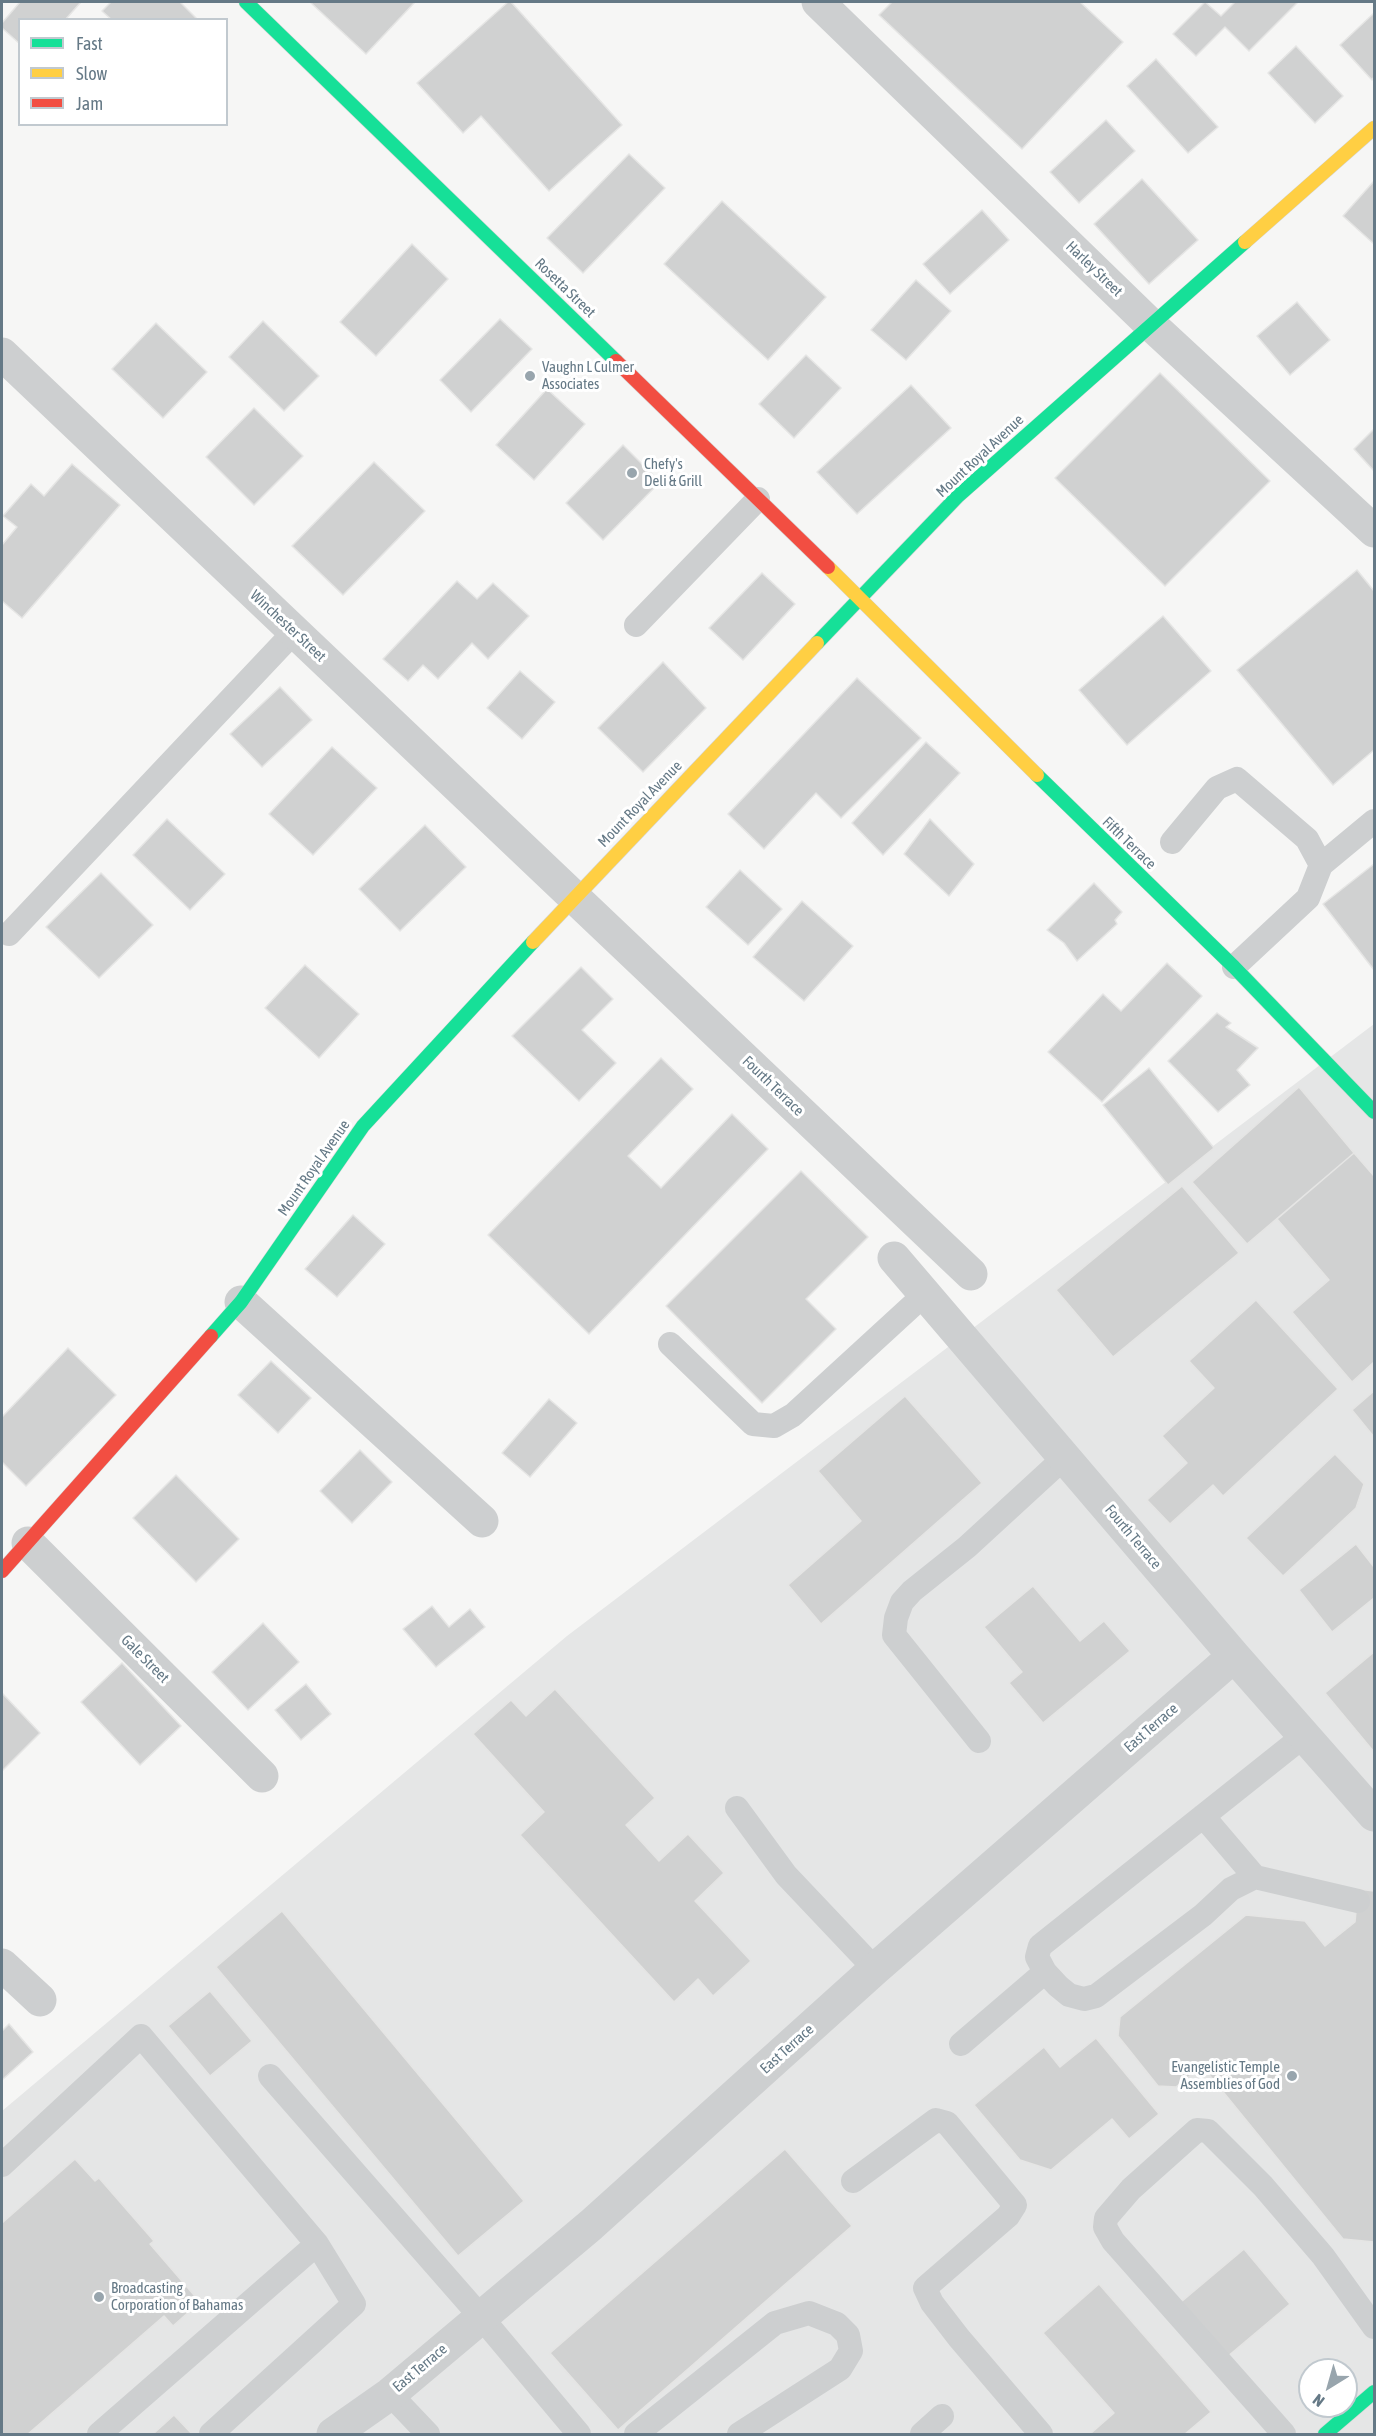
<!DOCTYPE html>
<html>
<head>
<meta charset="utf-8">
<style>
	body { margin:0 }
	#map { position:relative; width:1376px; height:2436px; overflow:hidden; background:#f6f6f5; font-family:"Asap Condensed",sans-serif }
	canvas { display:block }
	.frame { position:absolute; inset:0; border:3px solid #657986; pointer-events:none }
	.legend { position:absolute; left:18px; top:18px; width:210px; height:108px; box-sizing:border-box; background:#fff; border:2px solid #c1c9cf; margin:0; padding:8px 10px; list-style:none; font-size:18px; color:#657986 }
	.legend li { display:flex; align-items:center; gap:12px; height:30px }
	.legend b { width:30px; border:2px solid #c1c9cf }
	.north { position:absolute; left:1298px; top:2358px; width:60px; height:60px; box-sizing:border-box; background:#fff; border:2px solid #c1c9cf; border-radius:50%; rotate:217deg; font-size:16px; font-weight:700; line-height:24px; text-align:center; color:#657986 }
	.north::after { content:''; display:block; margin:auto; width:21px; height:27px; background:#98a5ad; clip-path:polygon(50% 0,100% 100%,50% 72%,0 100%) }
</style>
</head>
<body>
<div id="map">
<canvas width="1376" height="2436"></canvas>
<div class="frame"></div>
<ul class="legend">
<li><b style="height:8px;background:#16e098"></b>Fast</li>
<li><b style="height:8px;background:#ffcf43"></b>Slow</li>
<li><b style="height:8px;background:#f24e42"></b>Jam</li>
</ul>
<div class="north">N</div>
</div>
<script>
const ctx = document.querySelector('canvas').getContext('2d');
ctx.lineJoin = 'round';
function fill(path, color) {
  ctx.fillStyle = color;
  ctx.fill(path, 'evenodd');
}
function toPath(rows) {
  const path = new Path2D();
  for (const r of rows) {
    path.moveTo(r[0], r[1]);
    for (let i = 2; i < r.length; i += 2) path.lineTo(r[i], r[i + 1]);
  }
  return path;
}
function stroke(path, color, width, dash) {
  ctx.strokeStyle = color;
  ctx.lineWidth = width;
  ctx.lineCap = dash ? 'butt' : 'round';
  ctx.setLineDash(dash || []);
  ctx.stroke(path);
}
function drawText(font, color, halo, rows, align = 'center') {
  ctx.font = font + ' "Asap Condensed",sans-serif';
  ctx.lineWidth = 6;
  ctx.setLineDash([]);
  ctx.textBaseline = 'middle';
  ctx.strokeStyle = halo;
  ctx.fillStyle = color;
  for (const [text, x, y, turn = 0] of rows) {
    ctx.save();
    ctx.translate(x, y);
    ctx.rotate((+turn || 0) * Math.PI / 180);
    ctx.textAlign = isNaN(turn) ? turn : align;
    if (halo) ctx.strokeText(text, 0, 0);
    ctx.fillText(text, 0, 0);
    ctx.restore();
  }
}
const built = toPath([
	[1374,1024,1374,2434,2,2434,2,2111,567,1636],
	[1310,2370,1346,2370,1346,2406,1310,2406]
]);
const building = toPath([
	[20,2,81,2,65,20,20,20,20,44,2,28,2,23,20,2],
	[111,2,180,2,198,20,112,20,102,11,111,2],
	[310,2,415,2,366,54,310,2],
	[508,2,511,2,622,125,549,191,481,116,463,133,417,83,508,2],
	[892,2,1080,2,1123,42,1022,149,879,15,892,2],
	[1205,2,1221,16,1235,2,1298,2,1249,51,1225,27,1196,56,1173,34,1205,2],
	[1374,13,1374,77,1372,80,1340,45,1374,13],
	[1296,46,1343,96,1315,123,1268,73,1296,46],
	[1156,59,1218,127,1188,153,1127,86,1156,59],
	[1106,120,1135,151,1079,203,1050,172,1106,120],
	[629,154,665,188,583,273,547,238,629,154],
	[1142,179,1198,240,1149,284,1094,224,1142,179],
	[1374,181,1374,244,1343,216,1374,181],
	[722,201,826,297,768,360,664,264,722,201],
	[982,210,1009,240,950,294,923,264,982,210],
	[412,244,448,279,376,356,340,322,412,244],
	[916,280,951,311,906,360,871,330,916,280],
	[1297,302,1330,340,1290,375,1257,336,1297,302],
	[500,319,532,349,471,412,440,380,500,319],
	[263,321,319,376,284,411,229,357,263,321],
	[156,323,207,372,163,418,112,369,156,323],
	[806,355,841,388,794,438,759,404,806,355],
	[1160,373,1270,481,1165,586,1055,478,1160,373],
	[911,385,951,428,857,514,817,472,911,385],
	[547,389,585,424,534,480,496,445,547,389],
	[254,408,303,456,254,505,206,457,254,408],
	[1374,429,1374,471,1354,449,1374,429],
	[623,445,660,482,603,540,566,503,623,445],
	[374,462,425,511,343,595,292,546,374,462],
	[72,464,120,505,22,618,2,601,2,545,17,527,3,516,31,484,44,496,72,464],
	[1357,570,1374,591,1374,750,1333,785,1237,670,1357,570],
	[762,573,795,604,743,660,709,628,762,573],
	[457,581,477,599,493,583,529,616,488,659,472,643,438,679,423,665,408,681,383,659,457,581],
	[1163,616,1211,671,1127,745,1079,690,1163,616],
	[663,662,706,708,643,772,598,728,663,662],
	[520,671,555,702,522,739,487,708,520,671],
	[857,678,921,738,841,818,816,793,764,849,728,814,857,678],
	[280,687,312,720,262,767,230,734,280,687],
	[926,742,960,773,883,855,852,823,926,742],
	[332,747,377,788,313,855,269,814,332,747],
	[167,819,225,874,190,910,133,855,167,819],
	[930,819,974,864,949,896,904,854,930,819],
	[425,825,466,867,400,931,359,889,425,825],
	[1374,864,1374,970,1323,904,1374,864],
	[740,870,782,909,748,945,706,907,740,870],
	[101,873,153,925,99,978,46,927,101,873],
	[1094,883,1122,912,1115,920,1117,924,1077,961,1064,943,1047,930,1094,883],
	[802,901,853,946,804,1001,753,957,802,901],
	[1167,963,1202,996,1102,1102,1048,1052,1103,994,1121,1011,1167,963],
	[305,965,359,1014,319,1058,265,1008,305,965],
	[581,967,613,999,582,1030,616,1063,579,1101,512,1036,581,967],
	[1217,1013,1231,1023,1226,1027,1258,1048,1237,1070,1250,1085,1218,1112,1168,1061,1217,1013],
	[661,1058,693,1089,628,1156,661,1188,732,1114,768,1149,589,1334,488,1235,661,1058],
	[1149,1068,1214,1148,1168,1185,1103,1105,1149,1068],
	[1299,1087,1354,1153,1247,1244,1192,1182,1299,1087],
	[1354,1153,1374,1176,1374,1362,1352,1382,1292,1312,1329,1280,1277,1219,1354,1153],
	[801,1171,868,1237,806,1299,836,1329,762,1403,666,1306,801,1171],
	[1182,1186,1239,1253,1113,1357,1056,1290,1182,1186],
	[353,1215,385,1244,337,1297,305,1269,353,1215],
	[1256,1300,1338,1389,1223,1496,1213,1485,1170,1524,1147,1500,1187,1463,1162,1436,1214,1388,1189,1361,1256,1300],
	[68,1348,116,1395,26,1486,2,1462,2,1417,68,1348],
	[271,1361,311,1398,278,1433,238,1395,271,1361],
	[1374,1391,1374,1437,1352,1410,1374,1391],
	[905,1396,982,1483,821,1624,788,1585,861,1521,818,1471,905,1396],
	[549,1399,577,1423,530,1477,502,1453,549,1399],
	[360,1450,392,1482,352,1523,320,1491,360,1450],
	[1335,1454,1364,1484,1356,1508,1283,1576,1246,1538,1335,1454],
	[176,1475,239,1539,196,1582,133,1518,176,1475],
	[1356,1544,1374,1567,1374,1598,1332,1632,1299,1590,1356,1544],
	[1033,1586,1080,1641,1104,1621,1130,1651,1043,1723,1009,1683,1022,1672,984,1627,1033,1586],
	[432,1606,449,1627,470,1609,485,1627,436,1667,403,1629,432,1606],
	[263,1623,299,1662,248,1710,212,1672,263,1623],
	[1374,1652,1374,1752,1325,1693,1374,1652],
	[122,1663,181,1726,140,1765,81,1702,122,1663],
	[306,1684,331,1714,301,1740,275,1710,306,1684],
	[555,1689,655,1798,626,1825,659,1861,688,1834,724,1873,695,1901,751,1961,713,1996,698,1979,674,2002,520,1835,544,1812,473,1734,511,1700,526,1716,555,1689],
	[2,1693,40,1733,2,1771,2,1693],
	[1358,1889,1374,1891,1374,2242,1343,2239,1202,2066,1176,2087,1158,2086,1118,2036,1120,2017,1246,1915,1305,1921,1325,1946,1355,1922,1358,1889],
	[282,1911,524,2201,458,2256,216,1967,282,1911],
	[210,1991,252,2041,210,2076,168,2026,210,1991],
	[9,2024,33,2052,2,2080,2,2031,9,2024],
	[1096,2038,1159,2114,1129,2139,1112,2119,1051,2170,1020,2160,974,2105,1044,2047,1060,2067,1096,2038],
	[785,2149,852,2226,618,2430,550,2353,785,2149],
	[75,2159,95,2181,99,2178,154,2241,150,2244,200,2302,173,2326,164,2316,28,2434,2,2434,2,2223,75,2159],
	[1244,2249,1290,2304,1227,2357,1181,2302,1244,2249],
	[1099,2284,1211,2412,1185,2434,1090,2434,1114,2413,1043,2333,1099,2284],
	[174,2415,192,2434,153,2434,174,2415]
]);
const lane = toPath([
	[636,625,758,499],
	[1172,842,1217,788,1237,779,1307,839,1321,865,1308,898,1234,967],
	[1321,865,1374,821],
	[9,934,294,632],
	[670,1344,753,1424,774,1426,793,1415,925,1294],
	[1305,1735,1040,1946,1037,1957,1045,1972,1058,1986,1069,1995,1084,1999,1096,1996,1203,1915,1231,1889,1255,1877,1358,1901],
	[979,1741,894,1635,896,1618,902,1602,912,1591,967,1547,1065,1457],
	[737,1808,786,1875,875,1969],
	[1203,1816,1255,1877],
	[961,2044,1045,1972],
	[270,2076,481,2317,579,2434],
	[2,2165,141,2036,317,2244,354,2304,211,2434],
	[853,2181,936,2120,947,2123,1015,2205,1008,2216,925,2288,932,2303,959,2338,1041,2434],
	[390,2394,428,2434],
	[99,2434,317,2244],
	[636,2434,775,2323,809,2313,837,2324,848,2335,851,2351,840,2369,739,2434],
	[922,2434,942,2416],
	[1284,2434,1113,2241,1105,2227,1106,2218,1131,2189,1197,2130,1208,2131,1263,2186,1323,2256,1374,2327]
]);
const street = toPath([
	[818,2,1150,324,1374,531],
	[2,354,971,1274],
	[894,1258,1234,1656,1374,1815],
	[241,1302,482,1521],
	[28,1543,262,1776],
	[2,1965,40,2000],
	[333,2434,390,2394,591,2225,875,1969,1234,1656]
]);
const fast = toPath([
	[246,2,616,361],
	[817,643,958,496,1245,242],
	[1037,775,1234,967,1374,1112],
	[211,1336,241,1302,363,1126,533,942],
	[1325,2434,1374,2392]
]);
const slow = toPath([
	[1245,242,1374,128],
	[828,567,1037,775],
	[533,942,817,643]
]);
const jam = toPath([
	[616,361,828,567],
	[2,1571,211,1336]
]);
const markers = [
	[530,376,6,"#98a5ad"],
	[632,473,6,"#98a5ad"],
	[1292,2076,6,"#98a5ad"],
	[99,2297,6,"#98a5ad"]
];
const streetNames = [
	["Harley Street",1094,269,44],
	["Rosetta Street",565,288,44],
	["Mount Royal Avenue",980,456,-43],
	["Winchester Street",288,626,43],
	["Mount Royal Avenue",640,804,-46],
	["Fifth Terrace",1129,843,44],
	["Fourth Terrace",773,1086,44],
	["Mount Royal Avenue",314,1168,-55],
	["Fourth Terrace",1133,1537,50],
	["Gale Street",145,1659,45],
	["East Terrace",1151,1728,-41],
	["East Terrace",787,2049,-42],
	["East Terrace",420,2368,-40]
];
const poiNames = [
	["Vaughn L Culmer",542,367],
	["Associates",542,384],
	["Chefy's",644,464],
	["Deli & Grill",644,481],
	["Evangelistic Temple",1280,2067,"right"],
	["Assemblies of God",1280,2084,"right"],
	["Broadcasting",111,2288],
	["Corporation of Bahamas",111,2305]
];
fill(built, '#e5e6e6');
fill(building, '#d0d1d1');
stroke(building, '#e5e5e4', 1.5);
stroke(fast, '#d2d4d4', 15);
stroke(slow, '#d2d4d4', 15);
stroke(jam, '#d2d4d4', 15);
stroke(lane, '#cdcfd0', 24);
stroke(street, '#cdcfd0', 33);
stroke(fast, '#16e098', 14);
stroke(slow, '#ffcf43', 14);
stroke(jam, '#f24e42', 14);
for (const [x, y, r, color] of markers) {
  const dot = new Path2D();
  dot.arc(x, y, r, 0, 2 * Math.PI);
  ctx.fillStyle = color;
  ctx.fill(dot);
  stroke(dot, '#fff', 2);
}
drawText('15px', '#657986', '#fff', streetNames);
drawText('15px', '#657986', '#fff', poiNames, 'left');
</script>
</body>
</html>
